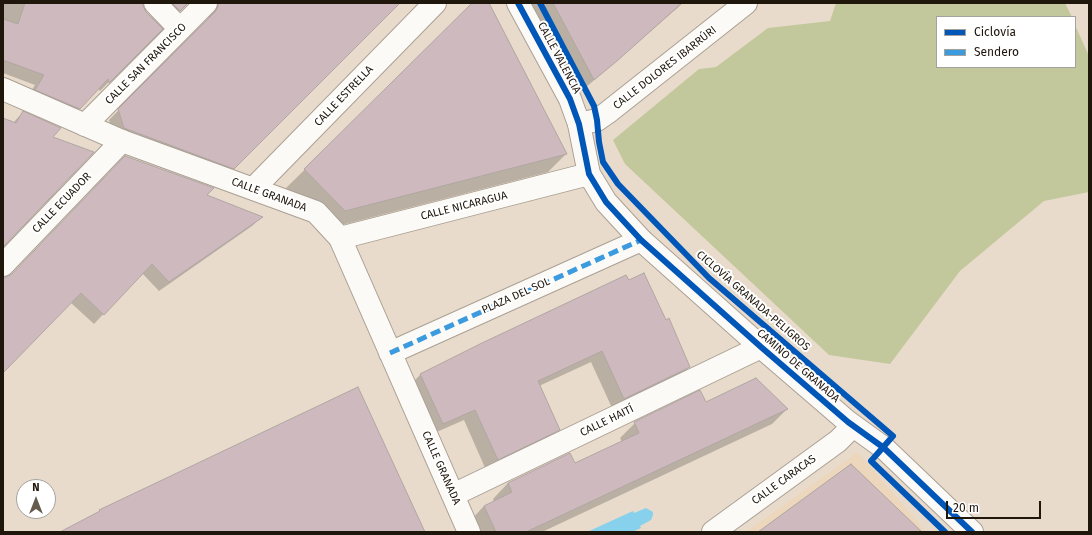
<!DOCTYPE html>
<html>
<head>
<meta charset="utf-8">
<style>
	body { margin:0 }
	#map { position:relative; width:1092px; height:535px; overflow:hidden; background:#e8dbcb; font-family:"Fira Sans",sans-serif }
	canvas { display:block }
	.frame { position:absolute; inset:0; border:4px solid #1f160c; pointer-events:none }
	.legend { position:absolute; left:936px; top:16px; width:140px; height:52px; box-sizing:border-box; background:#fff; border:1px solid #a5a29e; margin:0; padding:5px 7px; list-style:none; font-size:12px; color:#1f160c }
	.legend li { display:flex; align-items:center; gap:8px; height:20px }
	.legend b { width:20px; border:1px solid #a5a29e }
	.north { position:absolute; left:16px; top:479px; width:40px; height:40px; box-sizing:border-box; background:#fff; border:1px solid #a5a29e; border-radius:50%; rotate:0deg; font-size:11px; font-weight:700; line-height:16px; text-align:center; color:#1f160c }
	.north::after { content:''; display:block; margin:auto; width:14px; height:18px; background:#655b4f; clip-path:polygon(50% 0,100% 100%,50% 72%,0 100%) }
	.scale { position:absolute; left:946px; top:501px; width:95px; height:18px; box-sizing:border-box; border:2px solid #1f160c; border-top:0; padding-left:5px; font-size:12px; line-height:14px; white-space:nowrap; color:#1f160c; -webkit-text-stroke:3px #fff; paint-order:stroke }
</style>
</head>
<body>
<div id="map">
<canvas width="1092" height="535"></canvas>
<div class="frame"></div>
<ul class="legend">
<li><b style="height:5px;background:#0057b8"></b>Ciclovía</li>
<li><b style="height:5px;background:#3c9ade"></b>Sendero</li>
</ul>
<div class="north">N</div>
<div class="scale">20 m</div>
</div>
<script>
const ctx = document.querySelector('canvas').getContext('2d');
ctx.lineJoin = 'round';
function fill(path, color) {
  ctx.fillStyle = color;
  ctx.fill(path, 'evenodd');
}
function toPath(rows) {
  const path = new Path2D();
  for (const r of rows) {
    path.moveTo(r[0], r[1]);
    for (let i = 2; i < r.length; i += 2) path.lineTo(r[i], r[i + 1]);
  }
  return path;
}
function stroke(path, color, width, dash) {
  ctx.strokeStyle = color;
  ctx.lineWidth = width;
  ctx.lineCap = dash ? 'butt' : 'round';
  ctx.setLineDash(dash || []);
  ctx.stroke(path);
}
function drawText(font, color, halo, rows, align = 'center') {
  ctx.font = font + ' "Fira Sans",sans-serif';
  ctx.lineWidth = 4;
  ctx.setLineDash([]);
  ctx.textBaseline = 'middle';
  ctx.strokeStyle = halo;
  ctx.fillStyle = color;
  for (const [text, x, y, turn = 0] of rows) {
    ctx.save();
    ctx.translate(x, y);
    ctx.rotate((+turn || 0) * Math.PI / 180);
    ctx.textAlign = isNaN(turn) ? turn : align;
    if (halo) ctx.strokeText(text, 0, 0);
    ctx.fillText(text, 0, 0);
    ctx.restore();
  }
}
const built = toPath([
	[858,452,926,532,746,532]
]);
const green = toPath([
	[836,3,1065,3,1072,17,937,17,937,67,1075,67,1075,25,1089,56,1089,192,1044,201,960,271,890,364,829,355,625,164,613,140,699,69,716,67,768,28,830,21]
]);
const water = toPath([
	[646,508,653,512,653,515,651,520,640,526,641,528,632,532,587,532,633,511,634,513]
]);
const shadow = toPath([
	[3,3,142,3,142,7,145,12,161,29,100,91,98,88,69,118,26,99,35,85,3,73],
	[153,3,187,3,170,20],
	[204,3,399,3,223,178,114,138,109,120,205,23,209,17,209,10],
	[474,3,488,3,566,154,548,172,326,229,286,188],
	[529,3,683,3,577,95],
	[23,112,51,138,3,245,3,119,13,123],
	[205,195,261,217,252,226,159,291,142,273,94,324,70,302,3,371,3,278,6,278],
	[666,321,689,367,678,378,613,410,591,362,539,386,559,430,547,441,486,470,464,420,432,434,409,386,421,374],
	[705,403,787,409,772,424,542,532,474,532,469,522,484,506,494,502,493,499,508,483,574,465,622,442,620,438,635,423]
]);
const building = toPath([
	[25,3,143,3,143,6,146,12,163,29,109,83,108,79,80,109,35,90,44,75,3,60,3,19,18,24,25,3],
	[172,3,188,3,180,11,172,3],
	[218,3,400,3,234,169,124,128,118,109,215,12,218,7,218,3],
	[472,3,489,3,567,154,345,211,304,169,472,3],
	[553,3,682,3,617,61,594,80,553,3],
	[23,111,61,128,53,137,94,152,3,247,3,118,16,123,23,111],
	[125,156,214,188,207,195,263,217,169,282,152,264,104,315,81,293,3,373,3,277,7,277,12,274,125,156],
	[644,273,666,320,669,318,690,367,624,399,602,351,538,381,560,430,498,460,475,410,443,424,420,374,482,343,626,275,629,280,644,273],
	[756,378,788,409,526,532,496,532,484,506,512,492,508,483,570,453,575,463,639,433,634,422,700,390,706,402,756,378],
	[358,387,425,532,60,532,100,511,99,510,358,387],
	[851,464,922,532,758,532,851,464]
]);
const minor = toPath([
	[155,3,180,29],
	[579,124,597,120,607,113,746,3],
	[85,125,206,3],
	[340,238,469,532],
	[3,265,122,141],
	[390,353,641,240],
	[453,495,761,347],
	[713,532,838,441,853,426]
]);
const tertiary = toPath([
	[518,3,570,99,579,124,589,174,606,202,641,240,761,347,848,422,884,448,972,532],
	[3,89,122,141,316,212,340,238,589,174],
	[253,189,435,3]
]);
const quiet = toPath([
	[390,353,641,240]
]);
const cycleway = toPath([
	[518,3,570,99,579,124,589,174,606,202,641,240,761,347,848,422,884,448,972,532],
	[540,3,594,106,597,120,599,142,603,162,618,184,709,278,893,436,871,461,945,532]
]);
const streetNames = [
	["CALLE VALENCIA",559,58,62],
	["CALLE SAN FRANCISCO",146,64,-45],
	["CALLE DOLORES IBARRÚRI",665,68,-38],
	["CALLE ESTRELLA",344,96,-46],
	["CALLE GRANADA",269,195,20],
	["CALLE ECUADOR",62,203,-46],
	["CALLE NICARAGUA",464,206,-14],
	["PLAZA DEL SOL",516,296,-24],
	["CICLOVÍA GRANADA-PELIGROS",753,301,41],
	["CAMINO DE GRANADA",798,366,41],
	["CALLE HAITÍ",607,421,-26],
	["CALLE GRANADA",441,468,66],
	["CALLE CARACAS",784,480,-36]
];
fill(built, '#ecd6bc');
fill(green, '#c3c89c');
fill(water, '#87d1ec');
fill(shadow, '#0003');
fill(building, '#ceb9be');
stroke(building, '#b0a6a2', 1);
stroke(minor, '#aaa094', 24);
stroke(tertiary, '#aaa094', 24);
stroke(minor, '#fcfaf7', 22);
stroke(tertiary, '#fcfaf7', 22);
stroke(quiet, '#3c9ade', 5, [10, 5]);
stroke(cycleway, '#0057b8', 6);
drawText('11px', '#1f160c', '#fff', streetNames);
</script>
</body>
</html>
